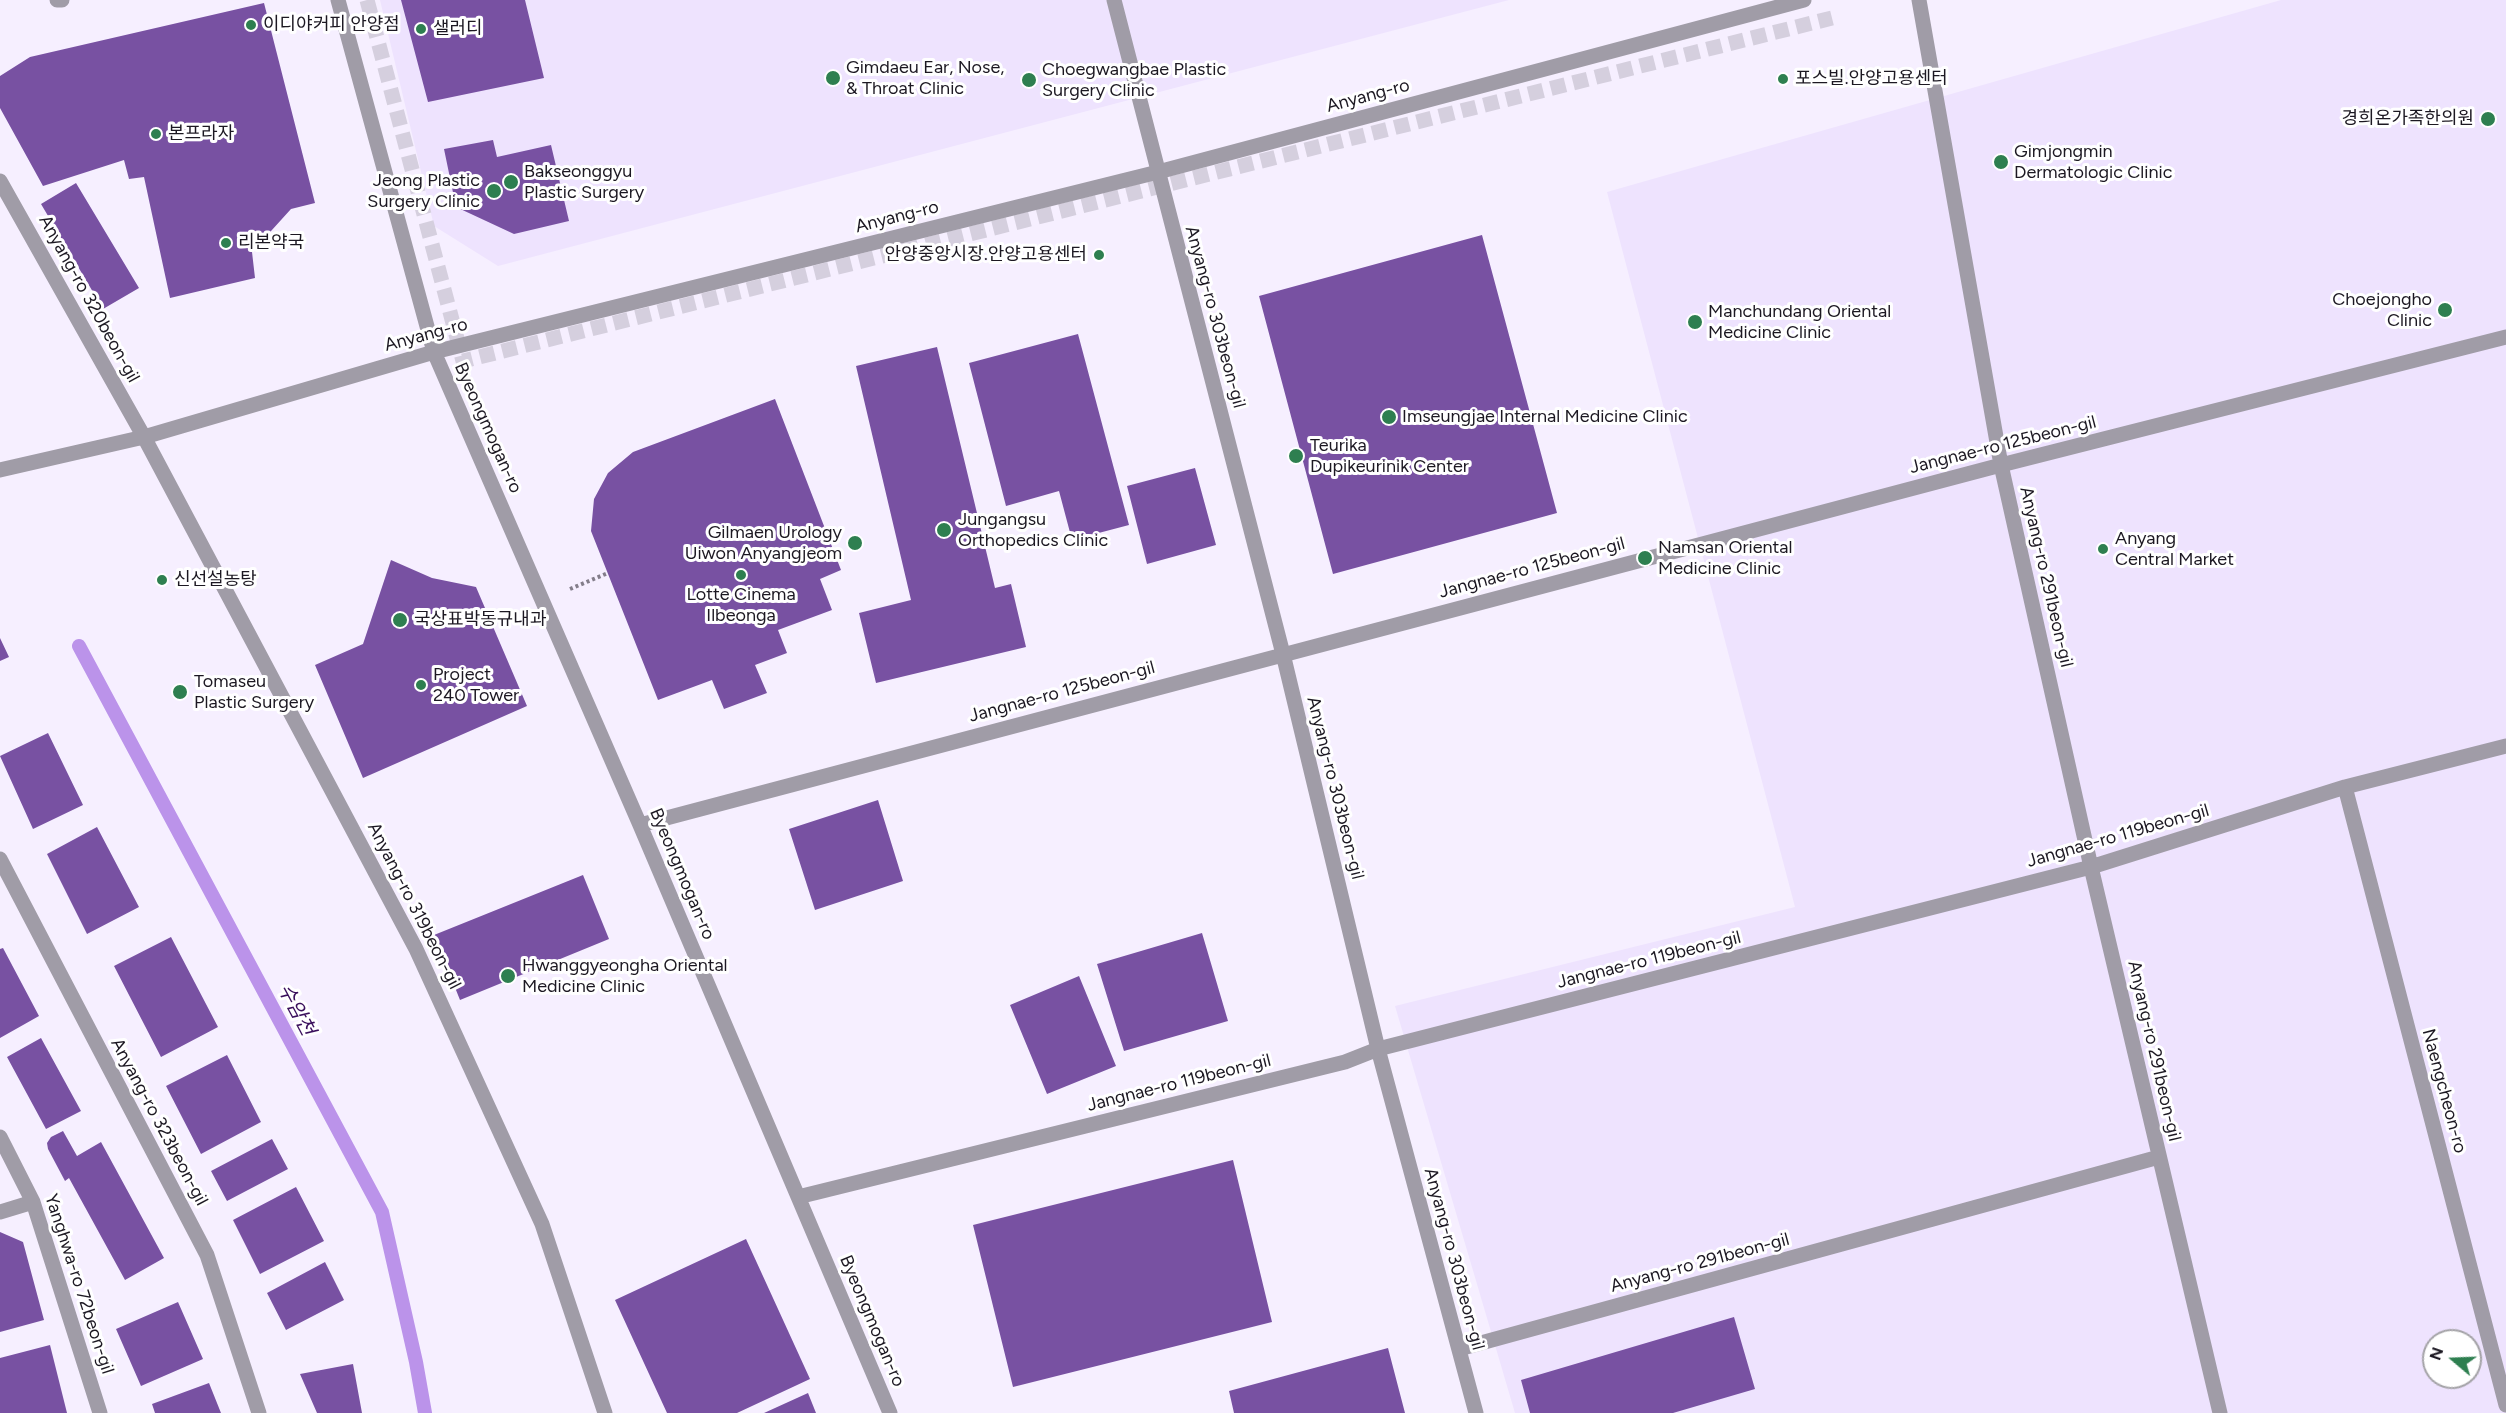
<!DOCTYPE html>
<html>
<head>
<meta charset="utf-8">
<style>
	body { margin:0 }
	#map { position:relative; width:2506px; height:1413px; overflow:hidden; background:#f6efff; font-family:Figtree,sans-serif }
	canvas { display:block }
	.north { position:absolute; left:2422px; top:1329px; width:60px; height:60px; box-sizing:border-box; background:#fff; border:2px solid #a4a3a7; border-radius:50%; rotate:289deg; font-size:16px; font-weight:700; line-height:24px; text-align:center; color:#1c1822 }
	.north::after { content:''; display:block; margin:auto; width:21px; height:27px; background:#2e7f50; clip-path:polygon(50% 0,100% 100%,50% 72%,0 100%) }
</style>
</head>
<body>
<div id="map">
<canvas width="2506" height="1413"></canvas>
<div class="north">N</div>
</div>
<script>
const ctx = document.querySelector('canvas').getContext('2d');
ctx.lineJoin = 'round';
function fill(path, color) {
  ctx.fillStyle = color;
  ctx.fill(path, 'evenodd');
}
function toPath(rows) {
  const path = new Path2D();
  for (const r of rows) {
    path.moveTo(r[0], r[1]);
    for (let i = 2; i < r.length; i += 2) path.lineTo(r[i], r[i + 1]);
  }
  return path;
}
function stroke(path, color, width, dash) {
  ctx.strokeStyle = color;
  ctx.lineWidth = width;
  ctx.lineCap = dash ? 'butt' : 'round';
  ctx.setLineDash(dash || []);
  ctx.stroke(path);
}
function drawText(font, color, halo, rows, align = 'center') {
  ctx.font = font + ' Figtree,"Noto Sans KR",sans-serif';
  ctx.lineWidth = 6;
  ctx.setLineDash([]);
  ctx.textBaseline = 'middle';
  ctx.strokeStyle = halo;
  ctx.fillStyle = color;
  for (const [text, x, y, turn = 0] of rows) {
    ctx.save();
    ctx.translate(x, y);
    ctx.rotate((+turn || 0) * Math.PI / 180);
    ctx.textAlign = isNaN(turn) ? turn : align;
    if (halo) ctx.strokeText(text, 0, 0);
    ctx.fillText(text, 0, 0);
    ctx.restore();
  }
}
const built = toPath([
	[380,0,1509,0,498,266,434,226],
	[2281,0,2506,0,2506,1413,1515,1413,1395,1006,1795,907,1607,192],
	[2434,1341,2470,1341,2470,1377,2434,1377]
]);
const stream = toPath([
	[79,646,382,1212,416,1362,425,1413]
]);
const building = toPath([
	[401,0,525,0,544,78,428,102],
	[264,3,315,203,291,209,252,252,255,278,170,298,144,177,129,179,124,160,43,186,0,108,0,76,30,57],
	[493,140,497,157,551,145,569,221,514,234,456,207,444,149],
	[76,183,139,288,103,309,41,204],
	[1482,235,1557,513,1333,574,1259,296],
	[1078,334,1129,525,1072,540,1059,491,1006,506,969,363],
	[937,347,995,588,1011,584,1026,647,876,683,859,613,911,600,856,366],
	[775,399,841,570,820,579,832,610,778,630,787,653,755,665,767,693,724,709,712,680,658,700,591,531,594,499,608,473,633,452],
	[1195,468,1216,545,1147,564,1127,486],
	[391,560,432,578,476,587,527,706,363,778,315,665,363,644],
	[0,638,9,657,0,661],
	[48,733,83,805,33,829,0,756],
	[878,800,903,881,815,910,789,829],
	[97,827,139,907,87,934,47,854],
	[583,875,609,939,460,1000,434,935],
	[1202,933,1228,1021,1124,1051,1097,964],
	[171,937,218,1027,161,1057,114,966],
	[3,948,39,1016,0,1038,0,949],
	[1079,976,1116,1066,1047,1094,1010,1005],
	[41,1038,81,1111,46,1129,7,1057],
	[227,1055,261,1122,201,1154,166,1086],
	[63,1131,77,1156,101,1142,164,1258,125,1280,69,1178,65,1181,48,1149,47,1143,51,1137],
	[272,1139,288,1169,227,1201,211,1171],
	[1233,1160,1272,1322,1013,1387,973,1225],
	[296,1187,324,1241,260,1274,233,1220],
	[0,1232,23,1242,44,1320,0,1332],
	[746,1239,810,1379,737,1413,667,1413,615,1300],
	[325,1262,344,1300,286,1330,267,1293],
	[178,1302,203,1359,141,1386,116,1329],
	[1734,1317,1755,1389,1673,1413,1530,1413,1521,1380],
	[50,1345,67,1413,0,1413,0,1358],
	[1388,1348,1405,1413,1234,1413,1229,1391],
	[353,1364,362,1413,317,1413,300,1374],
	[209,1383,221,1413,155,1413,152,1404],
	[808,1393,816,1413,764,1413]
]);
const minorTunnel = toPath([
	[367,0,463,361,1832,18]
]);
const path = toPath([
	[570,589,608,573],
	[491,622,513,613]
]);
const minor = toPath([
	[57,0,62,0],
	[338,0,434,352,640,825,890,1413],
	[1114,0,1283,654,1378,1049,1476,1413],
	[1919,0,2001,465,2091,867,2220,1413],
	[0,181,144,437,416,949,542,1224,605,1413],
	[0,470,144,437,434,352,1158,172,1804,0],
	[2345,787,2506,1405],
	[640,825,2001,465,2506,337],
	[0,859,207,1255,259,1413],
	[0,1137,33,1202,100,1413],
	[798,1197,1345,1062,1378,1049,2091,867,2345,787,2506,746],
	[0,1212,33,1202],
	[1459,1349,2159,1157]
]);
const markers = [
	[251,25,6,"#2e7f50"],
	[421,29,6,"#2e7f50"],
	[833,78,8,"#2e7f50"],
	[1783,79,6,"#2e7f50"],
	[1029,80,8,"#2e7f50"],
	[2488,119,8,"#2e7f50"],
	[156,134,6,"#2e7f50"],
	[2001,162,8,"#2e7f50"],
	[511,182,8,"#2e7f50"],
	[494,191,8,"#2e7f50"],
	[226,243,6,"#2e7f50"],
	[1099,255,6,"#2e7f50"],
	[2445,310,8,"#2e7f50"],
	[1695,322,8,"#2e7f50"],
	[1389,417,8,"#2e7f50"],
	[1296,456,8,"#2e7f50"],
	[944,530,8,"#2e7f50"],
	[855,543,8,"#2e7f50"],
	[2103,549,6,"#2e7f50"],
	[1645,558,8,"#2e7f50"],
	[741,575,6,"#2e7f50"],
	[162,580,6,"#2e7f50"],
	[400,620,8,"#2e7f50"],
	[421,685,6,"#2e7f50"],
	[180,692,8,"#2e7f50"],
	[508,976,8,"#2e7f50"]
];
const poiNames = [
	["이디야커피 안양점",263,25],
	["샐러디",433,29],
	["Gimdaeu Ear, Nose,",846,68],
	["& Throat Clinic",846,89],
	["Choegwangbae Plastic",1042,70],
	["Surgery Clinic",1042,91],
	["포스빌.안양고용센터",1795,79],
	["경희온가족한의원",2474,119,"right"],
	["본프라자",168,134],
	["Gimjongmin",2014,152],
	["Dermatologic Clinic",2014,173],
	["Bakseonggyu",524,172],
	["Plastic Surgery",524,193],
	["Jeong Plastic",480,181,"right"],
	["Surgery Clinic",480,202,"right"],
	["리본약국",238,243],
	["안양중앙시장.안양고용센터",1087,255,"right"],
	["Choejongho",2432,300,"right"],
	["Clinic",2432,321,"right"],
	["Manchundang Oriental",1708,312],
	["Medicine Clinic",1708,333],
	["Imseungjae Internal Medicine Clinic",1402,417],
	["Teurika",1310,446],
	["Dupikeurinik Center",1310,467],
	["Jungangsu",958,520],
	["Orthopedics Clinic",958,541],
	["Gilmaen Urology",842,533,"right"],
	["Uiwon Anyangjeom",842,554,"right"],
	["Anyang",2115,539],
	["Central Market",2115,560],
	["Namsan Oriental",1658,548],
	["Medicine Clinic",1658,569],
	["신선설농탕",174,580],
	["Lotte Cinema",741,595,"center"],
	["Ilbeonga",741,616,"center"],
	["국상표박동규내과",414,620],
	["Project",433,675],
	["240 Tower",433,696],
	["Tomaseu",194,682],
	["Plastic Surgery",194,703],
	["Hwanggyeongha Oriental",522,966],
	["Medicine Clinic",522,987]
];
const streetNames = [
	["Anyang-ro",1368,96,-15],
	["Anyang-ro",897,217,-14],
	["Anyang-ro 320beon-gil",89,299,61],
	["Anyang-ro 303beon-gil",1215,317,75],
	["Anyang-ro",426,335,-15],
	["Byeongmogan-ro",488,428,66],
	["Jangnae-ro 125beon-gil",2003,445,-14],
	["Jangnae-ro 125beon-gil",1532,568,-15],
	["Anyang-ro 291beon-gil",2046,577,77],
	["Jangnae-ro 125beon-gil",1062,692,-15],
	["Anyang-ro 303beon-gil",1335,788,76],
	["Jangnae-ro 119beon-gil",2118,836,-16],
	["Byeongmogan-ro",682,874,67],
	["Anyang-ro 319beon-gil",414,906,63],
	["Jangnae-ro 119beon-gil",1649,960,-14],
	["Anyang-ro 291beon-gil",2154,1051,77],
	["Jangnae-ro 119beon-gil",1179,1083,-14],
	["Naengcheon-ro",2444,1091,75],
	["Anyang-ro 323beon-gil",159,1122,62],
	["Anyang-ro 303beon-gil",1454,1259,75],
	["Anyang-ro 291beon-gil",1700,1263,-15],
	["Yanghwa-ro 72beon-gil",79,1284,72],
	["Byeongmogan-ro",872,1321,67]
];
const waterNames = [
	["수암천",296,1010,62]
];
fill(built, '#eee3fe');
stroke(stream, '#bb93ea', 14);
fill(building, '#7851a2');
stroke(minorTunnel, '#d5cfde', 15, [15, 8]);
stroke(path, '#837d8a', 4, [3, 3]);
stroke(minor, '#a09ca7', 15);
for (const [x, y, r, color] of markers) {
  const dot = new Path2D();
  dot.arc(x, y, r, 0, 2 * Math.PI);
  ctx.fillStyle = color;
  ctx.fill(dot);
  stroke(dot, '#fff', 2);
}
drawText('18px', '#1c1822', '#fff', poiNames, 'left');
drawText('18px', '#1c1822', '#fff', streetNames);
drawText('italic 20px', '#3a0f5c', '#fff', waterNames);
</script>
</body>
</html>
